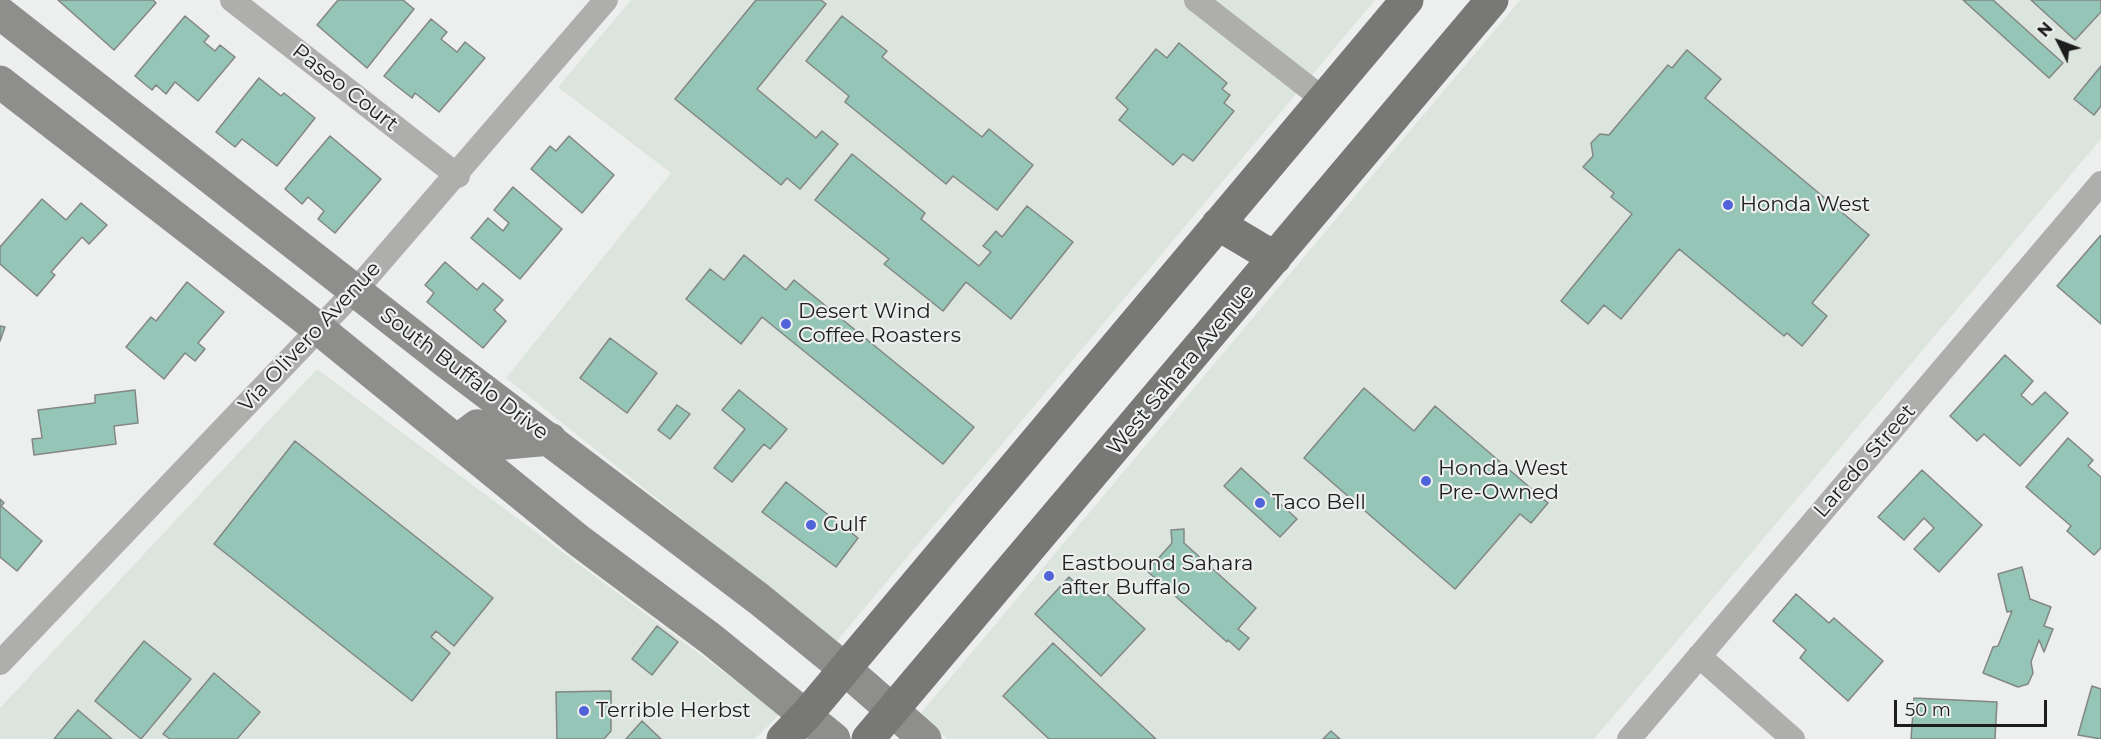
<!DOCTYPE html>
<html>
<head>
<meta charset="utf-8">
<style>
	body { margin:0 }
	#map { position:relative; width:2101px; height:739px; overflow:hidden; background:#ecefed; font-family:Montserrat,sans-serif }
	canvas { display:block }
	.north { position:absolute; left:2029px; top:12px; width:60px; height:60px; -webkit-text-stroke:4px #ecefed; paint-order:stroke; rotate:312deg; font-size:16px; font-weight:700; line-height:24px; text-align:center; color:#1c1d1c }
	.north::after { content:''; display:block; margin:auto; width:21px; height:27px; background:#1c1d1c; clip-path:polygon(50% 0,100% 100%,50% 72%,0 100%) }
	.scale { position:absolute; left:1894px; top:700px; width:153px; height:27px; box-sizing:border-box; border:3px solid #1c1d1c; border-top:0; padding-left:8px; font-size:18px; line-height:21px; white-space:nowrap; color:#1c1d1c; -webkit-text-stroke:4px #ecefed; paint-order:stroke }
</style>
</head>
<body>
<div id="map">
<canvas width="2101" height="739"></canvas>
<div class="north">N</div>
<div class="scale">50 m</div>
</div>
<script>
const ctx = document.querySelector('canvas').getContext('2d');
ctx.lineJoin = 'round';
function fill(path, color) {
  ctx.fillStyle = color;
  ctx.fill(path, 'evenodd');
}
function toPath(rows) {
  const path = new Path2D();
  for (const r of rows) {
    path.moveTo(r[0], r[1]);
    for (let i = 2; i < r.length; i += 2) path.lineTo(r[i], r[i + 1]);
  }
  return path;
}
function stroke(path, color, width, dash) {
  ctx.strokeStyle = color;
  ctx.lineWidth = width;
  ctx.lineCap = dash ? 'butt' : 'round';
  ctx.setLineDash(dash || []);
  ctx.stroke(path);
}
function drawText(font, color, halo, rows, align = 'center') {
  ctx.font = font + ' Montserrat,sans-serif';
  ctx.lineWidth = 4.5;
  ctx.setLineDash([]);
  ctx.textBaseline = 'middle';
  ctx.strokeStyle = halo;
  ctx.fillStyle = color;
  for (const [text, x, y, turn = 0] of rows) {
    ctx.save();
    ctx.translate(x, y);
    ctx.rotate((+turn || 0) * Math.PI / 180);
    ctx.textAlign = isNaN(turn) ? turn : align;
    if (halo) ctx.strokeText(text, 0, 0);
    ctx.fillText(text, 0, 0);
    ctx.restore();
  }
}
const built = toPath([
	[631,0,1375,0,836,642,506,378,671,173,558,87],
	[1520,0,2101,0,2101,139,1594,739,947,739,920,714],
	[317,369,780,714,755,739,0,739,0,708]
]);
const building = toPath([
	[58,0,153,0,156,3,114,50,58,0],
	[338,0,403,0,414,9,367,68,317,25,338,0],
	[756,0,821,0,826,4,757,89,816,138,822,131,838,144,800,189,787,178,781,185,675,99,756,0],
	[1963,0,1993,0,2063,63,2049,78,1963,0],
	[2031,0,2101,0,2101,12,2075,40,2031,0],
	[185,16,209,36,204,42,215,51,220,45,235,57,198,101,175,82,166,94,156,85,152,90,135,76,185,16],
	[842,16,887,51,882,57,982,137,989,129,1033,165,997,210,953,176,946,184,845,102,849,96,806,61,842,16],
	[431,19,447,32,441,39,457,52,465,42,485,58,439,112,415,93,412,98,384,76,431,19],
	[1179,43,1227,83,1222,89,1230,95,1224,103,1234,111,1193,161,1183,154,1173,165,1119,120,1128,109,1116,98,1156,49,1167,58,1179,43],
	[1687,50,1721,79,1705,98,1869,235,1812,303,1827,316,1802,346,1787,333,1784,336,1679,249,1621,319,1604,305,1588,324,1561,301,1632,214,1611,197,1614,193,1583,167,1593,156,1591,143,1600,134,1609,135,1668,65,1672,68,1687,50],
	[2101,66,2101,106,2094,115,2074,99,2101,66],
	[259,78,281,96,284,93,315,118,277,166,242,139,235,147,216,132,259,78],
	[330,136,381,179,335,233,318,219,324,211,308,197,302,204,285,189,330,136],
	[569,136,614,175,582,213,531,169,550,146,556,151,569,136],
	[852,154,925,213,921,219,979,266,991,252,983,246,996,231,1002,237,1027,206,1073,242,1011,319,966,282,943,311,884,264,889,259,815,200,852,154],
	[513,187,562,229,520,279,471,238,488,218,503,231,509,223,494,210,513,187],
	[42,199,66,220,81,203,107,225,89,244,82,237,51,272,55,275,37,296,0,264,0,247,42,199],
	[2101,235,2101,324,2057,286,2101,235],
	[744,255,786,290,794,280,974,427,943,464,762,317,741,344,686,299,710,269,724,280,744,255],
	[445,262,477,290,483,283,503,300,494,310,506,321,483,348,427,302,434,293,425,285,445,262],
	[187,282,224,312,198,343,205,349,195,361,185,353,164,379,126,347,151,317,156,321,187,282],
	[0,326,5,327,0,341,0,326],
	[610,338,657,373,627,413,580,378,610,338],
	[2005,355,2033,381,2021,395,2032,405,2045,392,2068,413,2020,466,1984,434,1977,441,1950,416,2005,355],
	[1364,388,1414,431,1435,406,1548,503,1531,523,1520,514,1455,589,1304,458,1364,388],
	[135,390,138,423,114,426,116,444,34,455,32,439,42,438,38,410,95,403,95,395,135,390],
	[739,390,787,429,770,449,764,444,732,482,714,468,745,429,722,410,739,390],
	[677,405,690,414,670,439,658,430,677,405],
	[2068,438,2093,460,2088,466,2101,477,2101,548,2094,555,2067,531,2071,526,2026,487,2068,438],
	[295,441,493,598,454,646,436,631,431,637,450,653,412,701,214,544,295,441],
	[1241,468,1297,519,1280,537,1224,486,1241,468],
	[1922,470,1982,525,1939,572,1914,549,1934,528,1924,518,1904,540,1878,517,1922,470],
	[786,482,858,538,836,567,762,512,786,482],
	[0,499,4,503,1,506,42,541,17,571,0,557,0,499],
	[1184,529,1184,543,1256,608,1238,629,1249,638,1239,650,1228,640,1227,642,1147,571,1172,543,1171,530,1184,529],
	[2022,567,2030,599,2051,607,2044,626,2053,629,2044,652,2039,640,2031,662,2033,673,2028,684,2018,687,1983,673,1993,647,1998,646,2012,611,2007,612,1998,574,2022,567],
	[1069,577,1086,593,1095,583,1145,629,1101,676,1035,614,1069,577],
	[1796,594,1829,623,1834,618,1883,661,1848,701,1800,658,1806,650,1773,621,1796,594],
	[657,626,678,642,652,675,632,659,657,626],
	[144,641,191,679,141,739,95,701,144,641],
	[1053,643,1156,739,1049,739,1003,696,1053,643],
	[214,673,260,712,237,739,170,739,163,734,214,673],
	[2092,686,2101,689,2101,739,2078,735,2092,686],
	[611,691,611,731,604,739,557,739,556,692,611,691],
	[1914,698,1997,702,1995,739,1911,739,1914,698],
	[78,710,112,739,54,739,78,710],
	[642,721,661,739,626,739,642,721],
	[1331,731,1340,739,1323,739,1331,731]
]);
const street = toPath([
	[232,0,458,176],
	[1196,0,1323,99],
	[1699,656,1793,739],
	[0,663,356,290,606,0],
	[1629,739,2101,183]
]);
const secondary = toPath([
	[0,13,445,361,759,599,845,669,925,739],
	[0,82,319,329,578,540,711,639,834,739],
	[457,441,477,426,490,431,506,443,550,439]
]);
const primary = toPath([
	[1218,224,1275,258],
	[783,739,806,715,1407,0],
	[868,739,1492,0]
]);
const markers = [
	[1728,205,6,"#5163d9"],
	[786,324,6,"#5163d9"],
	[1426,481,6,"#5163d9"],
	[1260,503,6,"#5163d9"],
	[811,525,6,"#5163d9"],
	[1049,576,6,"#5163d9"],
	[584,711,6,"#5163d9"]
];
const streetNames = [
	["Paseo Court",345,88,38],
	["Via Olivero Avenue",310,337,-47],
	["West Sahara Avenue",1181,370,-50],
	["South Buffalo Drive",464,374,37],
	["Laredo Street",1865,461,-49]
];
const poiNames = [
	["Honda West",1740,205],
	["Desert Wind",798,312],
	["Coffee Roasters",798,336],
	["Honda West",1438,469],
	["Pre-Owned",1438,493],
	["Taco Bell",1272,503],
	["Gulf",823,525],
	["Eastbound Sahara",1061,564],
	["after Buffalo",1061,588],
	["Terrible Herbst",596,711]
];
fill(built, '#dce5dd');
fill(building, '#95c5b6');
stroke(building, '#838685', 1.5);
stroke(street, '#aeaead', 24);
stroke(secondary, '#8e8f8d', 33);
stroke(primary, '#787876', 33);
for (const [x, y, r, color] of markers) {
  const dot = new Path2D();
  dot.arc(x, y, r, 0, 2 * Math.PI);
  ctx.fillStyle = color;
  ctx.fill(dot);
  stroke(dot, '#ecefed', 2);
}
drawText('21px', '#1c1d1c', '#ecefed', streetNames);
drawText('21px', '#1c1d1c', '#ecefed', poiNames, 'left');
</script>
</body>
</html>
